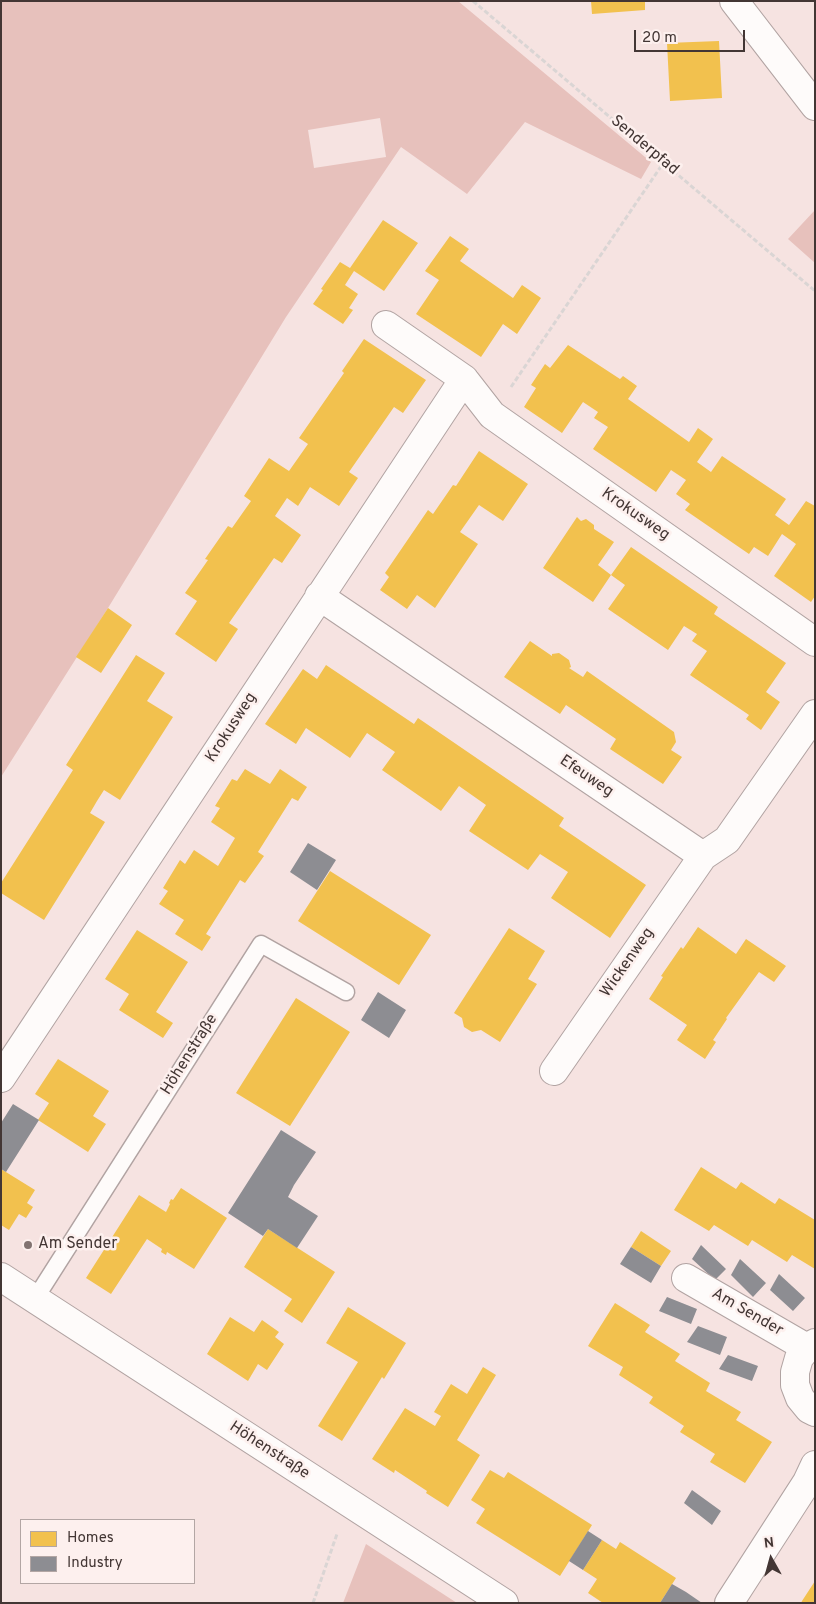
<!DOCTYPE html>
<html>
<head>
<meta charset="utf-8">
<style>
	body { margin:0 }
	#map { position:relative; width:816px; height:1604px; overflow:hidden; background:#f6e3e1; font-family:Overpass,sans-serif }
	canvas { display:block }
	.frame { position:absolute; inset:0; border:2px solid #433634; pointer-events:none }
	.legend { position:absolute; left:20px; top:1519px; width:175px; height:65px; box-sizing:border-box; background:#fdf0ee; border:1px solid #b3a6a4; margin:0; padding:6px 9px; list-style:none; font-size:15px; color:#433634 }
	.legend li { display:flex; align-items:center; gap:10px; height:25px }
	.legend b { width:25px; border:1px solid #b3a6a4 }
	.north { position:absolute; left:746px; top:1534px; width:50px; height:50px; -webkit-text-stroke:4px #fdf0ee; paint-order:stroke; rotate:353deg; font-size:14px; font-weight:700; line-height:20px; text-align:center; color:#433634 }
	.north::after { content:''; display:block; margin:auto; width:18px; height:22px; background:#433634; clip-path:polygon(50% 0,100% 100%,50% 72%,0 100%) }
	.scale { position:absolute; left:634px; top:30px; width:111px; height:22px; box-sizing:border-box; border:2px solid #433634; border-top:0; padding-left:6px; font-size:15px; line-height:18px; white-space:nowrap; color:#433634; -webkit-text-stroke:4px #fdf0ee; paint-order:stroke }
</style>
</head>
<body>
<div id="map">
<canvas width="816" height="1604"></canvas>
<div class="frame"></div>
<ul class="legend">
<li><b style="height:14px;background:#f2c14e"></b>Homes</li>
<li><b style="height:14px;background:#8d8d92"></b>Industry</li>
</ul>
<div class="north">N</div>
<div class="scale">20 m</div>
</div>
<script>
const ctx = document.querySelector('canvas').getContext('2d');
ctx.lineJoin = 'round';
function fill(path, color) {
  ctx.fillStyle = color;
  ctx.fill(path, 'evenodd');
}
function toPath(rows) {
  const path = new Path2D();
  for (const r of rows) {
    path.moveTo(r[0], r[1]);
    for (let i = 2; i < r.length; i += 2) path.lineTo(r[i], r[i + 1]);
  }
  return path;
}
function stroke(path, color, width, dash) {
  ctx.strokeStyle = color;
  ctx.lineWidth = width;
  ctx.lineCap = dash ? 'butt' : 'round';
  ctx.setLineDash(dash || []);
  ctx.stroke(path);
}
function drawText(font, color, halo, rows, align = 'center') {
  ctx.font = font + ' Overpass,sans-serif';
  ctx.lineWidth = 5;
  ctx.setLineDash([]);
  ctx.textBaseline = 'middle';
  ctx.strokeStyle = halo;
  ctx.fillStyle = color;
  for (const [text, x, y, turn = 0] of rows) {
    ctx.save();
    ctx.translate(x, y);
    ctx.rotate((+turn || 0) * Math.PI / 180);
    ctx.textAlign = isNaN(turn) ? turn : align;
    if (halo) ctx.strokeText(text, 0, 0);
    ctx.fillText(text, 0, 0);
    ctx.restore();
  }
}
const green = toPath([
	[1,1,458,1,651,162,641,179,525,122,467,194,401,147,286,317,108,608,1,777],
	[380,118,386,157,314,168,308,130],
	[815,210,815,263,788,239],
	[366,1544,457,1603,343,1603]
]);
const homes = toPath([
	[591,1,645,1,645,10,592,14],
	[719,41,722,98,670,101,667,43],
	[383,220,418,243,384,291,354,271,345,285,358,294,349,308,353,310,343,324,313,304,323,290,321,289,340,262,350,268],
	[450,236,469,249,460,261,513,298,522,285,541,298,517,334,503,324,481,357,416,314,439,280,425,271],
	[364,339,426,380,403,413,394,407,349,472,358,478,339,506,310,487,298,506,287,498,275,516,301,535,282,563,274,558,229,623,238,629,216,662,175,634,197,601,185,593,208,560,205,559,228,526,232,528,251,501,244,496,269,458,289,471,308,444,299,438,344,373,342,371],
	[568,345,620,379,623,376,637,386,628,399,689,442,698,428,713,439,697,462,711,472,722,456,786,499,775,515,789,525,806,501,815,506,815,596,811,602,774,576,796,544,782,534,768,556,754,547,749,554,685,510,690,504,676,494,686,480,671,470,656,492,593,449,608,427,594,418,598,412,583,402,562,433,524,407,536,388,531,385,545,364,550,368],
	[479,451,528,484,503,521,479,505,460,532,478,544,435,608,417,595,407,609,380,590,389,577,385,573,428,510,433,514,453,485,456,486],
	[577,517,581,521,586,519,594,525,594,529,614,542,598,565,611,575,593,602,543,568],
	[631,547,718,607,714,614,786,663,766,692,780,702,761,730,746,719,749,715,690,675,707,651,692,641,697,634,684,626,668,650,608,609,625,585,611,575],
	[108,608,132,625,101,673,76,657],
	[530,641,552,656,552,654,559,653,569,660,571,667,569,668,583,677,587,671,674,732,676,742,671,750,682,757,663,784,610,749,616,739,566,705,560,714,504,677],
	[136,655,165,673,147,701,173,717,120,800,104,790,97,801,90,813,105,822,44,920,1,893,1,883,73,770,66,765],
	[326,665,414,724,418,718,535,798,564,818,559,826,646,885,610,938,551,898,568,872,540,854,528,870,469,831,486,805,459,786,441,811,382,770,395,752,367,733,350,758,306,728,296,744,265,724,303,669,317,679],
	[245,769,270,784,280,769,307,787,298,801,292,798,258,852,264,856,245,883,240,880,206,934,211,937,202,951,175,934,184,920,159,904,168,891,163,888,180,860,185,864,194,850,218,866,235,838,211,822,220,808,215,806,232,779,237,781],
	[330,871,431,935,399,985,298,921],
	[698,927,736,954,746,939,786,966,774,982,759,972,726,1018,727,1019,713,1040,716,1042,705,1059,677,1040,687,1025,649,999,663,977,661,976,681,947,683,949],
	[509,928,545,951,528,979,537,984,500,1042,481,1030,472,1032,464,1027,462,1018,454,1013],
	[137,930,188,962,156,1012,173,1023,163,1038,119,1010,129,994,105,979],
	[296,998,350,1032,290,1126,236,1093],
	[58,1059,109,1091,93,1116,106,1124,88,1152,38,1120,49,1103,35,1094],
	[701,1167,736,1189,741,1182,775,1204,779,1198,815,1220,815,1269,792,1255,787,1262,752,1240,748,1246,714,1225,709,1231,674,1210],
	[1,1169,35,1190,27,1203,33,1207,26,1218,19,1214,9,1230,1,1225],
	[181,1188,227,1218,194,1269,167,1252,166,1255,161,1252,162,1249,147,1239,111,1294,86,1278,139,1195,166,1212,170,1204,169,1203,171,1199,173,1200],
	[268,1229,335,1272,302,1323,284,1311,292,1299,244,1267],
	[641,1231,671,1251,661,1266,631,1247],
	[615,1303,650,1325,645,1332,680,1354,675,1361,710,1383,706,1391,741,1412,736,1420,772,1442,745,1483,710,1462,715,1454,680,1432,684,1426,649,1403,653,1397,619,1375,623,1367,588,1346],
	[348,1307,406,1343,384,1379,382,1377,342,1441,318,1426,358,1362,326,1343],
	[230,1317,254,1332,262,1320,279,1332,275,1337,284,1344,267,1370,258,1364,248,1381,207,1354],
	[483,1367,496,1375,457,1440,480,1455,448,1507,426,1493,427,1491,395,1470,394,1473,372,1459,405,1408,435,1426,441,1416,434,1412,451,1384,467,1394],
	[490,1470,504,1478,508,1472,592,1525,560,1576,476,1523,485,1509,471,1500],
	[602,1540,616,1549,620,1542,676,1578,660,1603,603,1603,588,1593,597,1579,583,1570],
	[815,1581,815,1603,801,1603,802,1601]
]);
const industry = toPath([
	[308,843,336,860,317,890,290,872],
	[378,992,406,1010,389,1038,361,1020],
	[13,1104,39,1120,6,1172,1,1169,1,1123],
	[281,1130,316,1152,294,1185,288,1197,318,1216,297,1248,268,1229,263,1236,228,1213],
	[701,1245,726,1269,715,1280,692,1259],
	[631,1247,661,1266,651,1283,620,1264],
	[740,1259,766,1283,753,1297,731,1275],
	[779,1274,805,1298,793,1311,770,1290],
	[667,1297,697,1309,691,1324,659,1311],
	[698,1326,727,1337,720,1355,687,1342],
	[728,1355,758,1366,752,1381,719,1369],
	[692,1490,721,1511,712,1525,684,1503],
	[588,1531,602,1540,583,1570,569,1561],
	[672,1584,686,1592,702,1603,660,1603]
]);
const path = toPath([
	[473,1,815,291],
	[511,387,664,162],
	[313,1603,337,1534]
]);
const lane = toPath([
	[35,1299,261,944,346,992]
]);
const street = toPath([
	[734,1,815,106],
	[386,325,464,379,492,415,815,642],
	[319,596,703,856,727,840,815,714],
	[554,1071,703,856],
	[1,1078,464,379],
	[686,1278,807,1348],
	[815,1343,807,1348,799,1358,795,1372,795,1385,800,1398,809,1409,815,1412],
	[729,1603,807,1482,815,1465]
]);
const secondary = toPath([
	[1,1277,504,1603]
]);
const markers = [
	[28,1245,5,"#827371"]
];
const streetNames = [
	["Senderpfad",644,146,40],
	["Krokusweg",635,515,35],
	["Krokusweg",232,728,-57],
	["Efeuweg",586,777,34],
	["Wickenweg",628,963,-55],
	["Höhenstraße",190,1055,-58],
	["Am Sender",747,1313,30],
	["Höhenstraße",269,1451,33]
];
const poiNames = [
	["Am Sender",38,1245]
];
fill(green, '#e7c1bc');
fill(homes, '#f2c14e');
fill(industry, '#8d8d92');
stroke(lane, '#b1a3a2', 19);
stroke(street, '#b1a3a2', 30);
stroke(secondary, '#b1a3a2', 30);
stroke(path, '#dad5d4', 3, [5, 2.5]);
stroke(lane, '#fefbfa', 16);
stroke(street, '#fefbfa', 28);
stroke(secondary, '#fefbfa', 28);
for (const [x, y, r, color] of markers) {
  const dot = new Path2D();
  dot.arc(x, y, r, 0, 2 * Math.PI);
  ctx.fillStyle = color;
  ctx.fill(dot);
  stroke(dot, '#fdf0ee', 2);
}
drawText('16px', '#433634', '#fdf0ee', streetNames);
drawText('16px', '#433634', '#fdf0ee', poiNames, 'left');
</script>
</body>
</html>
